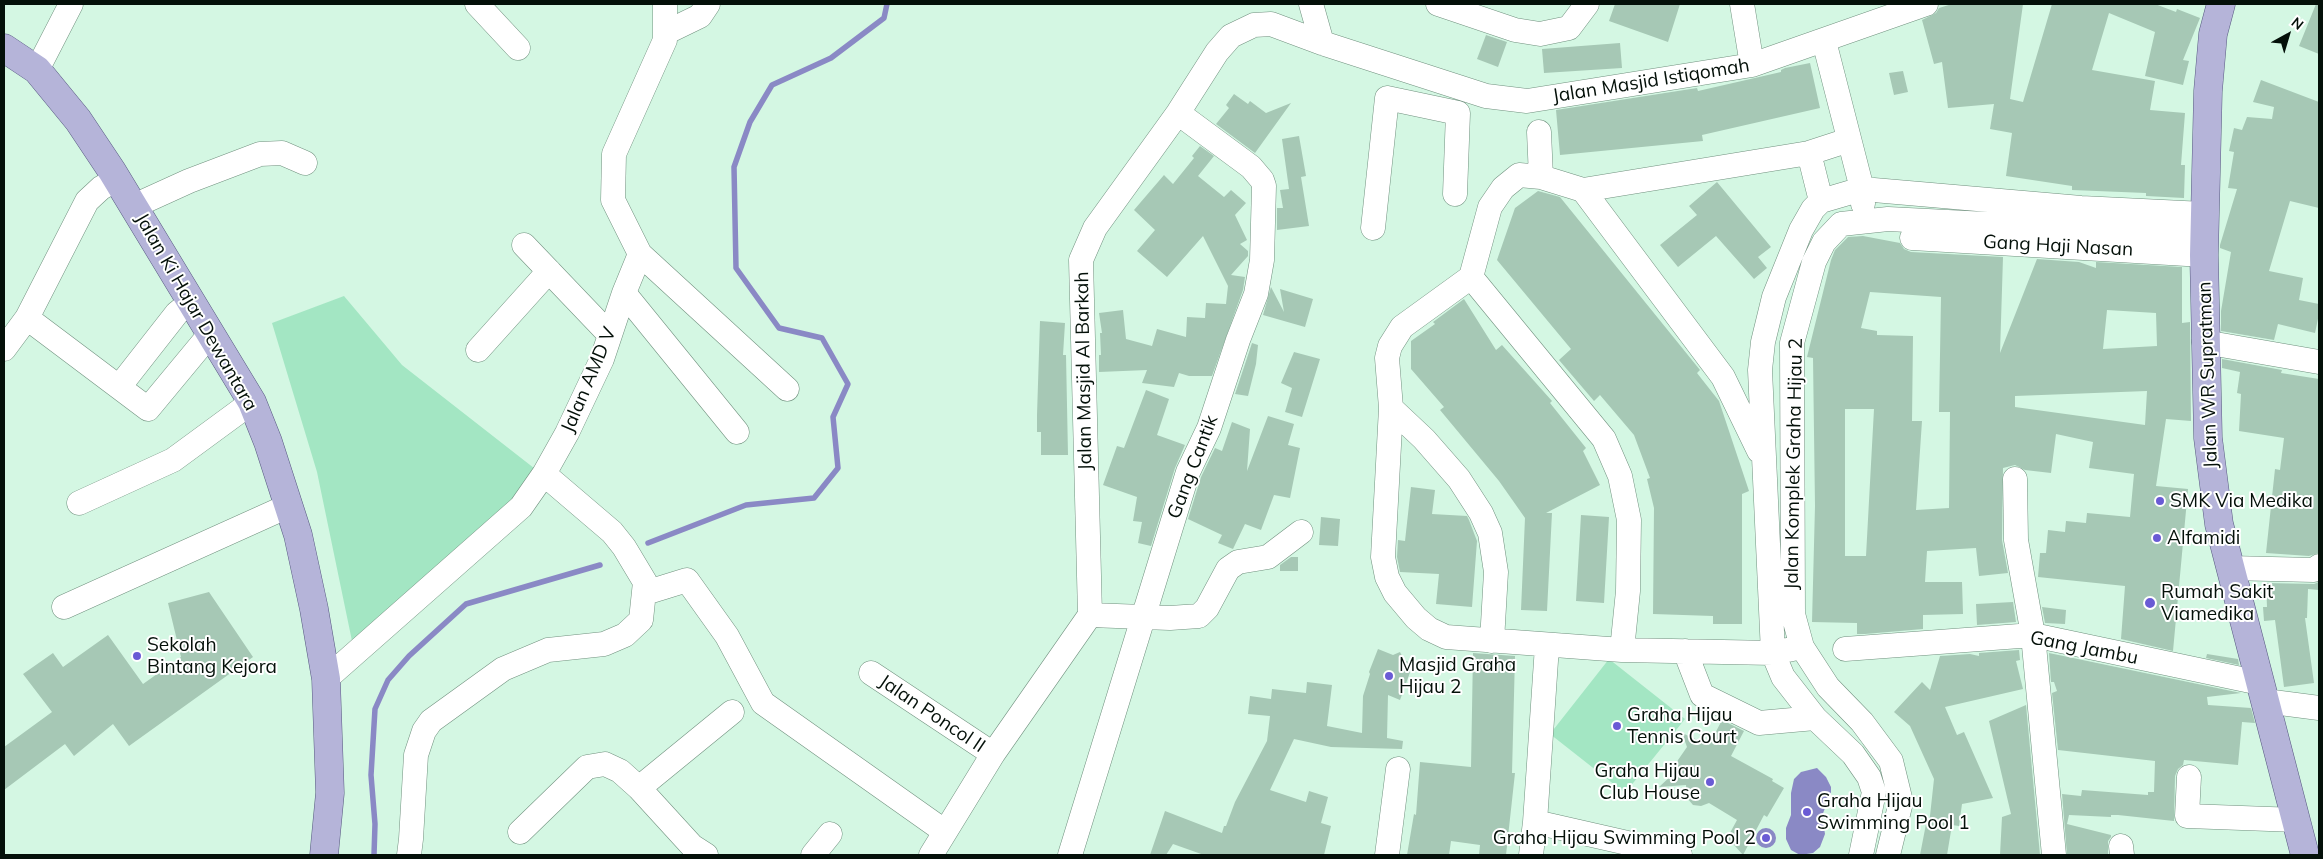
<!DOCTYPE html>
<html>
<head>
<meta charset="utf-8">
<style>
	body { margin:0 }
	#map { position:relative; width:2323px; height:859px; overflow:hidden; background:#d4f7e3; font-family:Mulish,sans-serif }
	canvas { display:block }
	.frame { position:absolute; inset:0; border:5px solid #041009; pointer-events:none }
	.north { position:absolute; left:2263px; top:10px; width:50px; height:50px; -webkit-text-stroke:4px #fff; paint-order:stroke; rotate:39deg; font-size:14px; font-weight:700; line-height:20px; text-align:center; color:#041009 }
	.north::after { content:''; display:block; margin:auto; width:18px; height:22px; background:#041009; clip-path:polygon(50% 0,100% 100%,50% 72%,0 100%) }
</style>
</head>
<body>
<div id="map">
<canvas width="2323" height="859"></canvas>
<div class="frame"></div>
<div class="north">N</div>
</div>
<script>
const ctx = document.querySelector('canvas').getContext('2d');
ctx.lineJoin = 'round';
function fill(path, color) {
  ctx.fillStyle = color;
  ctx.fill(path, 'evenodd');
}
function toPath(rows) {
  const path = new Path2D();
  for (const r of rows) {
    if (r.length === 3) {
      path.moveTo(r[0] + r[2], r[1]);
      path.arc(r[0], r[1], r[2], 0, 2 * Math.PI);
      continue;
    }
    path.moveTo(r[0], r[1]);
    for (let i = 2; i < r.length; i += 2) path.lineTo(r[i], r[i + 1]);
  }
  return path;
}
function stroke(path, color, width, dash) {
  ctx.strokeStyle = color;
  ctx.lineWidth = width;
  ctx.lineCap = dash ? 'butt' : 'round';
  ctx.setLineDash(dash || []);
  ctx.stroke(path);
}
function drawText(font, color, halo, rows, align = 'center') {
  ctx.font = font + ' Mulish,sans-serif';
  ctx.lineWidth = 4;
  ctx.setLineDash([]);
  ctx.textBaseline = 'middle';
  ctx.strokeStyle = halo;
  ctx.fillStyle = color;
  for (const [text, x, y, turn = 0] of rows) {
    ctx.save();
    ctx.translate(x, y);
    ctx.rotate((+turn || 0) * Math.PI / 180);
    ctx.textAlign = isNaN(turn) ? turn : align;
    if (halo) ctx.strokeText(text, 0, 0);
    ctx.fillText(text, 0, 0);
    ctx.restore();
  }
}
const green = toPath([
	[344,296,402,365,539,472,488,530,352,641,317,472,272,323],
	[1609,659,1685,719,1625,793,1550,734]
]);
const water = toPath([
	[1817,768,1826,777,1831,787,1831,792,1822,816,1825,834,1820,847,1813,853,1800,855,1791,850,1786,839,1786,828,1791,815,1791,793,1794,779,1801,772],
	[1766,838,10]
]);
const stream = toPath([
	[648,543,746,505,814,498,838,468,833,417,848,384,822,338,779,328,736,268,734,167,750,122,772,85,831,58,884,18,887,4],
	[374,855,375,824,371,775,375,709,388,680,409,656,466,604,600,565]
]);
const building = toPath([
	[1615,4,1680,4,1668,42,1609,21],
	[1952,4,2023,4,2010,99,2023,102,2052,4,2155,4,2176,12,2177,9,2200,18,2183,60,2189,61,2183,85,2145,76,2155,32,2109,13,2092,70,2155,81,2150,110,2185,113,2181,165,2185,165,2184,198,2146,196,2146,193,2072,190,2072,186,2006,176,2012,133,1990,129,1994,104,1948,108,1942,62,1934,64,1922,20,1936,13,1939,8],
	[2316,4,2319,4,2319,54,2299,46],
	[1486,35,1507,42,1498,67,1477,59],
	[1620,43,1622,68,1544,73,1542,49],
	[1810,63,1820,108,1702,135,1703,141,1560,155,1556,110,1697,88,1698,91,1781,72,1781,70,1785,68],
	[1903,71,1908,92,1894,95,1889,73],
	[2261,80,2319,102,2319,208,2290,201,2269,271,2303,278,2299,300,2319,304,2319,314,2315,333,2278,324,2274,340,2221,331,2221,311,2231,252,2220,248,2220,245,2237,189,2228,188,2234,152,2229,151,2234,128,2242,130,2247,117,2272,119,2274,107,2253,102],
	[1234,94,1248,104,1250,101,1266,113,1291,103,1255,153,1216,124,1229,108,1226,105],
	[1299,136,1306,176,1301,177,1309,226,1277,230,1277,208,1283,208,1280,190,1289,189,1282,139],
	[1200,146,1214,156,1198,176,1224,197,1231,190,1246,203,1235,215,1247,240,1240,244,1248,251,1248,256,1231,275,1245,277,1243,290,1212,376,1189,376,1179,373,1174,387,1142,383,1147,370,1099,372,1099,355,1101,355,1100,333,1102,333,1099,313,1123,310,1126,339,1152,346,1157,329,1186,337,1187,317,1205,318,1206,303,1226,304,1228,286,1203,236,1167,277,1137,251,1155,230,1134,210,1164,175,1173,184,1194,158,1192,156],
	[1717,182,1771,247,1758,257,1767,268,1754,279,1716,236,1678,267,1660,245,1697,215,1689,206],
	[1538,191,1560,197,1700,370,1697,373,1719,401,1749,491,1742,494,1742,624,1713,624,1713,616,1653,614,1654,508,1647,479,1650,478,1634,435,1600,395,1594,401,1559,360,1571,349,1497,260,1515,208],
	[1863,236,1900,243,1904,249,1911,252,2003,257,2000,353,2037,259,2079,262,2096,268,2096,262,2182,267,2182,323,2190,322,2191,421,2166,419,2156,486,2188,489,2173,651,2121,639,2125,586,2038,577,2040,553,2046,553,2048,530,2065,532,2066,521,2086,523,2087,513,2130,517,2134,474,2089,468,2093,442,2056,434,2051,473,2025,470,2015,465,2003,468,2002,540,2008,573,1979,576,1976,548,1927,551,1925,582,1962,582,1963,614,1923,615,1923,629,1865,634,1857,634,1857,623,1812,622,1815,506,1813,358,1807,357,1831,260,1835,250,1848,237],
	[1870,292,1941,297,1939,412,1950,412,1949,508,1916,510,1922,421,1912,421,1913,336,1877,335,1877,331,1861,328],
	[2107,310,2156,313,2157,346,2103,349],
	[2147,391,2145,425,2015,407,2015,396],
	[1845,409,1874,409,1866,556,1845,556],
	[1271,287,1284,312,1280,289,1313,299,1305,327,1263,315],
	[1464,299,1496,350,1502,345,1552,401,1550,403,1586,448,1583,451,1600,485,1546,513,1552,513,1547,611,1521,610,1525,518,1499,481,1440,410,1444,407,1411,369,1411,341,1435,324,1433,322],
	[1040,321,1065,323,1063,355,1066,355,1068,455,1041,455,1041,432,1037,432,1037,415],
	[1252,343,1258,345,1256,364,1248,396,1235,394],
	[1294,352,1320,359,1302,417,1285,412,1292,388,1281,383],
	[2222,359,2282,370,2281,373,2319,379,2319,553,2309,556,2266,553,2275,469,2280,470,2284,438,2239,431,2241,394,2237,393,2240,372,2222,368],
	[1146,390,1169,399,1157,435,1185,445,1175,468,1151,546,1138,543,1142,522,1133,521,1137,497,1103,485,1117,446,1124,448],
	[1268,416,1294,424,1288,445,1300,448,1290,498,1274,495,1261,530,1245,524,1233,549,1218,543,1222,535,1188,519,1201,477,1215,448,1222,451,1232,422,1250,429,1247,471],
	[1411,487,1435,490,1432,514,1467,516,1469,520,1477,541,1472,607,1436,604,1439,574,1400,572,1397,557,1398,540,1405,541],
	[1581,515,1609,517,1604,603,1576,601],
	[1321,517,1340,519,1338,546,1319,545],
	[1291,557,1298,557,1298,571,1280,571,1280,565],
	[2319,582,2319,590,2308,589,2307,618,2305,618,2314,683,2284,687,2275,620,2264,621,2263,607,2267,607,2266,583,2314,584],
	[209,592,253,657,129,746,113,724,74,756,65,744,4,790,4,747,52,712,23,674,53,653,63,667,108,635,143,684,181,657,168,603],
	[2013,602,2016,622,1977,625,1976,604],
	[2042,607,2066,610,2065,624,2045,623],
	[1378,649,1393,655,1400,652,1404,660,1413,664,1400,700,1388,695,1387,738,1403,741,1402,749,1331,747,1294,739,1270,790,1306,802,1309,791,1328,797,1321,823,1331,826,1324,855,1204,855,1173,844,1166,855,1150,855,1165,811,1222,833,1224,826,1226,826,1235,802,1267,741,1270,716,1248,714,1250,696,1271,699,1272,689,1306,693,1307,682,1332,685,1327,726,1362,733,1363,696,1370,674,1369,672],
	[2019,650,2020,660,2016,661,2023,689,1945,707,1957,735,1964,732,1993,798,1962,804,1959,826,1952,825,1947,855,1920,855,1926,824,1929,825,1934,779,1910,726,1894,712,1922,682,1930,690,1940,656,1970,654,1979,656,1979,653],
	[1473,653,1515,656,1512,773,1515,773,1506,855,1479,855,1480,845,1451,841,1449,855,1407,855,1414,814,1416,815,1420,762,1471,767],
	[2049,653,2241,693,2207,697,2208,705,2251,708,2255,723,2242,722,2238,765,2184,760,2183,765,2178,769,2175,776,2174,821,2118,815,2111,815,2111,817,2069,815,2067,824,2111,835,2111,837,2108,841,2108,855,2067,855,2062,794,2081,796,2082,790,2148,795,2148,792,2154,792,2155,761,2058,750,2052,693,2057,691,2054,682,2051,682],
	[2207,654,2238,659,2239,665,2206,658],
	[2026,705,2040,855,2000,855,2002,817,2011,814,1989,721],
	[1722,720,1744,731,1731,756,1773,779,1772,781,1784,788,1767,817,1764,815,1743,855,1734,845,1724,844,1737,820,1709,803,1701,806,1693,805,1687,798,1686,785,1659,787,1673,774,1678,760,1687,747,1682,733,1709,745]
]);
const minor = toPath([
	[477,4,518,48],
	[665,4,665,40,614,154,613,200,640,254,787,389],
	[1311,4,1322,43],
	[1438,4,1515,30,1540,34,1569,28,1587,4],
	[1742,4,1752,65],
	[665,33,700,16,708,4],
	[1824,41,1862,189,1863,204],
	[37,70,71,4],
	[1539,132,1541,177],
	[1809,153,1821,201],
	[1583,190,1723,377,1759,451],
	[134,206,189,181,260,154,282,153,305,163],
	[1373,228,1387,98,1458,113,1455,194],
	[1912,238,2204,255],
	[524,245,610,335],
	[1471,277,1604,439,1620,476,1629,520,1628,591,1622,650],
	[624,293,737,432],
	[27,318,87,201,101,188,117,179],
	[2204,342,2319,362],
	[4,349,27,318,148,409,211,333],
	[478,350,549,271],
	[119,387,177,313,192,301],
	[1391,408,1424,439,1459,479,1481,513,1490,533,1496,572,1492,641],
	[2015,479,2016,540,2033,635,2054,855],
	[79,503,173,460,252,402],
	[2229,568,2314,570,2319,566],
	[645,593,687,580,727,636,763,703,944,831],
	[64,607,288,506],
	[1090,615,1170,618,1199,616,1207,608,1228,569,1238,562,1268,557,1301,532],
	[1802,647,1773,653,1622,650,1446,637,1429,629,1416,618,1395,593,1387,577,1383,557,1391,408,1387,358,1390,346,1402,327,1471,277,1490,207,1503,188,1519,175,1541,177,1583,190,1809,153,1849,140],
	[1845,649,2033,635,2260,683],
	[1685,651,1702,695,1759,723,1815,718],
	[871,673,993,754],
	[326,679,521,507,544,474,567,433,602,359,624,293,640,254],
	[2265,701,2319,708],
	[2189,777,2187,816,2297,820],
	[639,788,732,712],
	[1535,822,1680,855],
	[520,832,587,767,605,764,620,771,639,788,692,846,706,855],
	[2121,846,2122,855],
	[409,855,411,839,416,755,424,731,431,721,503,669,548,650,604,644,625,635,641,620,645,582,624,547,612,532,544,474],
	[813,855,830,834],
	[931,855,993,754,1090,615,1081,260,1095,228,1178,113,1217,52,1231,36,1254,25,1271,24,1322,43,1486,96,1527,101,1752,65,1926,4],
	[1070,855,1188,472,1209,428,1238,340,1256,294,1262,260,1264,186,1262,180,1251,167,1178,113],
	[1387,855,1398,769],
	[1531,855,1535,822,1547,646],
	[1861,855,1874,792,1869,777,1853,754,1815,718,1783,677,1773,653,1760,370,1763,342,1774,297,1801,230,1813,209,1821,201,1862,189,2081,208,2204,214],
	[1888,855,1901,802,1891,761,1862,722,1828,687,1802,647,1793,614,1792,343,1814,262,1824,242,1841,224,1888,219,2204,235]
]);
const major = toPath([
	[2221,4,2213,34,2208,91,2204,255,2208,438,2219,524,2305,855],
	[4,48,37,70,78,120,112,171,252,402,268,442,298,535,314,609,326,679,330,793,324,855]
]);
const markers = [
	[2160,501,5,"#6a5bd5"],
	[2157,538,5,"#6a5bd5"],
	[2150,603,6,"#6a5bd5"],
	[137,656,5,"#6a5bd5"],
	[1389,676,5,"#6a5bd5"],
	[1617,726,5,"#6a5bd5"],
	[1710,782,5,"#6a5bd5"],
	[1807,812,5,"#6a5bd5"],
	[1766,838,5,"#6a5bd5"]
];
const streetNames = [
	["Jalan Masjid Istiqomah",1651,81,-9],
	["Gang Haji Nasan",2058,246,3],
	["Jalan Ki Hajar Dewantara",196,312,60],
	["Jalan Masjid Al Barkah",1084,371,-91],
	["Jalan WR Supratman",2208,375,-92],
	["Jalan AMD V",589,380,-67],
	["Jalan Komplek Graha Hijau 2",1794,464,-89],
	["Gang Cantik",1193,467,-69],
	["Gang Jambu",2084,648,11],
	["Jalan Poncol II",932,714,34]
];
const poiNames = [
	["SMK Via Medika",2170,501],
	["Alfamidi",2167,538],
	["Rumah Sakit",2161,592],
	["Viamedika",2161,614],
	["Sekolah",147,645],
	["Bintang Kejora",147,667],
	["Masjid Graha",1399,665],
	["Hijau 2",1399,687],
	["Graha Hijau",1627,715],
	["Tennis Court",1627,737],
	["Graha Hijau",1700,771,"right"],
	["Club House",1700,793,"right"],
	["Graha Hijau",1817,801],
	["Swimming Pool 1",1817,823],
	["Graha Hijau Swimming Pool 2",1756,838,"right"]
];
fill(green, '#a3e6c3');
fill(water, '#8a89c5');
stroke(stream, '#8a89c5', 5.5);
fill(building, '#a6c8b5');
stroke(minor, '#71917f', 25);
stroke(major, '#575a80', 29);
stroke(minor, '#fff', 24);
stroke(major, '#b5b4d9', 28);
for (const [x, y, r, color] of markers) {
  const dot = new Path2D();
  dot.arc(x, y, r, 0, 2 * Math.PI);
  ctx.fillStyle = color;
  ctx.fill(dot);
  stroke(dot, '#fff', 2);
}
drawText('19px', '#041009', '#fff', streetNames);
drawText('19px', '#041009', '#fff', poiNames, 'left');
</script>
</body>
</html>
